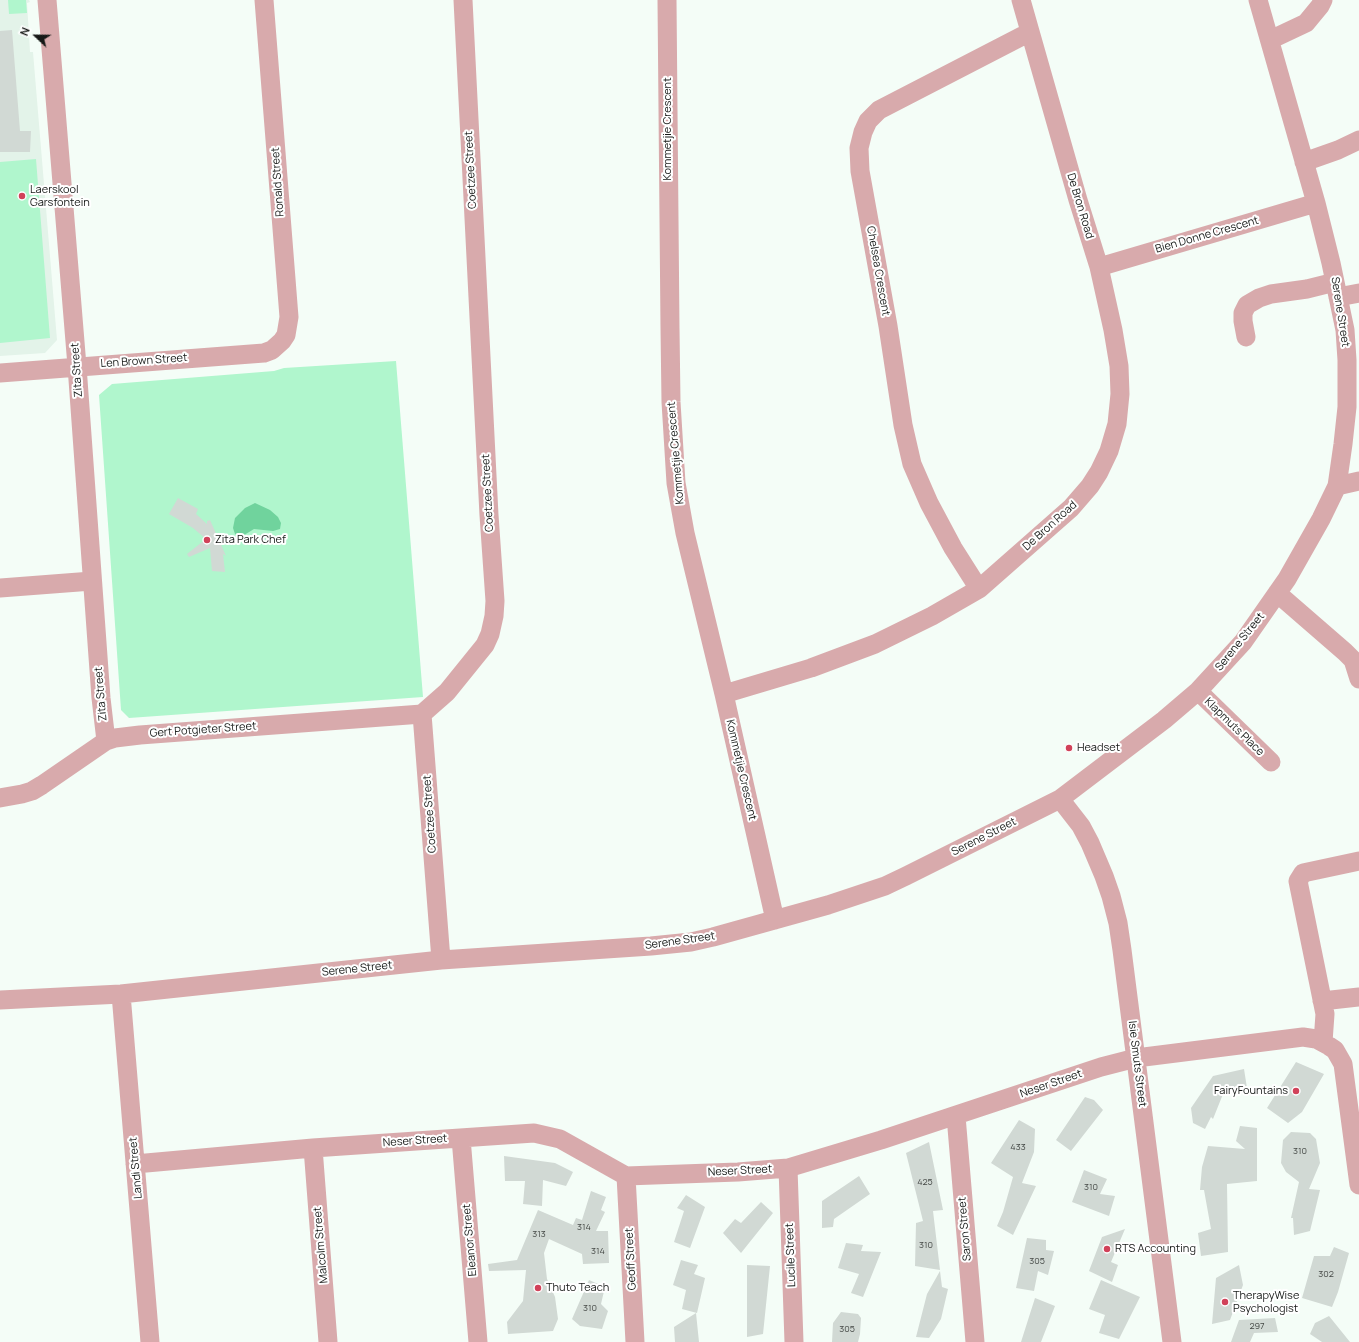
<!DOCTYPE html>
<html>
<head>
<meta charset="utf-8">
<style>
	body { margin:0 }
	#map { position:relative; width:1359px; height:1342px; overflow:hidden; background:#f4fdf7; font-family:Manrope,sans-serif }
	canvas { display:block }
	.north { position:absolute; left:16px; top:16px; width:40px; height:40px; -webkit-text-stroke:3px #fff; paint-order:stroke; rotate:292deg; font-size:11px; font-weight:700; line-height:16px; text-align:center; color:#161917 }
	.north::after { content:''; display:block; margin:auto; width:14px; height:18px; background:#161917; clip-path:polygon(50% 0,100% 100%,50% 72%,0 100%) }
</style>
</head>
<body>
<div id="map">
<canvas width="1359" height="1342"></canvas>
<div class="north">N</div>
</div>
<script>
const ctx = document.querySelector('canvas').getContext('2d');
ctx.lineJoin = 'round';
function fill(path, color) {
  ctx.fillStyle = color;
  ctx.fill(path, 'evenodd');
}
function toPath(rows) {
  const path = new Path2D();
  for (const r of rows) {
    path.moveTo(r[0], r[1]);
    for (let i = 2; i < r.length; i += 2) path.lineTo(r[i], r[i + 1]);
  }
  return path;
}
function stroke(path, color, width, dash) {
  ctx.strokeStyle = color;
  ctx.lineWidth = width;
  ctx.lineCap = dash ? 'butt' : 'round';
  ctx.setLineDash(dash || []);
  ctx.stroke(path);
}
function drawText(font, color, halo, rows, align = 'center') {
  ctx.font = font + ' Manrope,sans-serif';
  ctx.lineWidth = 4;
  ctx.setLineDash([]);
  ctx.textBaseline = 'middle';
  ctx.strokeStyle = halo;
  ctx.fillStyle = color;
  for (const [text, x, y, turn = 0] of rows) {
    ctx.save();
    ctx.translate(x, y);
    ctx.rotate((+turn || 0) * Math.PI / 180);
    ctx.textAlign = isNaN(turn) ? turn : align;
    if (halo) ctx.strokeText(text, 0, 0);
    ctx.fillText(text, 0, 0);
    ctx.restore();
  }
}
const built = toPath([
	[0,0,29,0,30,2,27,3,30,52,33,52,57,340,45,353,0,356]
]);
const green = toPath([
	[8,0,26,0,27,13,9,14],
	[36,159,50,338,0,343,0,162],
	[396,361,423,697,129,718,121,710,99,395,112,384,274,371,284,368]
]);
const water = toPath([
	[255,503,270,510,278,517,281,523,280,529,273,531,254,529,241,537,239,537,235,534,233,528,235,518,245,508]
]);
const building = toPath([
	[12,30,20,131,31,131,30,152,0,152,0,31],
	[178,498,198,509,196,514,207,524,207,521,210,520,226,556,223,554,225,572,212,571,210,548,189,557,187,554,206,539,193,528,169,514],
	[1296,1062,1324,1074,1302,1112,1288,1123,1267,1108],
	[1244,1069,1247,1088,1225,1089,1213,1119,1211,1117,1205,1129,1193,1123,1191,1108,1213,1076],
	[1085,1097,1094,1100,1103,1110,1071,1151,1056,1140],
	[1019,1120,1035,1129,1034,1152,1022,1183,1036,1186,1013,1235,997,1226,1003,1212,1013,1177,991,1163],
	[1240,1126,1257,1128,1257,1181,1227,1184,1228,1252,1201,1256,1198,1233,1211,1229,1204,1190,1200,1190,1202,1167,1208,1146,1245,1149,1236,1141],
	[1291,1132,1310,1133,1316,1139,1320,1163,1309,1189,1320,1190,1310,1231,1294,1235,1293,1218,1291,1218,1299,1182,1286,1172,1281,1163,1283,1140],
	[929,1142,943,1210,933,1211,940,1270,915,1266,916,1223,923,1221,906,1153],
	[504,1156,555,1163,573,1172,566,1186,543,1180,542,1206,523,1204,525,1181,505,1181],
	[1084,1170,1107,1179,1100,1194,1115,1196,1109,1216,1072,1202],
	[859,1176,870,1194,834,1219,833,1227,822,1228,822,1201],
	[591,1191,606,1197,601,1210,605,1212,596,1231,608,1231,609,1263,583,1264,582,1254,549,1239,544,1253,547,1279,555,1297,558,1319,553,1331,508,1334,507,1322,523,1301,526,1270,489,1271,488,1264,517,1260,538,1210,573,1225,576,1218,582,1220],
	[686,1195,705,1207,690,1248,674,1242,684,1211,677,1208],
	[761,1202,773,1213,741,1253,723,1233,735,1219,741,1223],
	[1125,1229,1111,1262,1118,1265,1112,1282,1089,1271,1102,1237],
	[1027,1238,1046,1240,1046,1250,1054,1251,1048,1275,1038,1271,1034,1291,1016,1288],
	[846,1243,863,1245,861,1251,881,1252,863,1297,851,1293,859,1274,838,1268],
	[1334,1247,1349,1253,1338,1292,1332,1307,1302,1298,1314,1256,1330,1256],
	[681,1260,698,1265,694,1274,705,1278,697,1313,682,1309,686,1290,673,1285],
	[747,1265,770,1266,763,1334,747,1337],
	[1239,1265,1243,1285,1230,1320,1212,1324,1216,1278],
	[940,1271,942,1287,948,1289,941,1319,929,1338,916,1337,927,1294],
	[589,1280,605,1287,601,1304,608,1311,602,1329,580,1326,572,1319],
	[1101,1280,1140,1297,1119,1339,1099,1333,1105,1315,1089,1309],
	[1035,1298,1055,1306,1041,1342,1021,1342],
	[841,1312,858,1314,861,1318,860,1334,858,1342,832,1342,833,1323],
	[696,1313,699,1342,675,1342,674,1327],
	[1329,1316,1350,1342,1322,1342,1310,1334,1315,1323],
	[1275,1318,1278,1332,1254,1333,1250,1342,1231,1342,1239,1320]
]);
const minor = toPath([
	[47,0,77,366,101,698,106,741],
	[667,0,670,328,671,402,676,483,685,533,724,694,775,920],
	[1270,40,1306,23,1320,6,1323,0],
	[1304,162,1338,150,1359,140],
	[1099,267,1316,203],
	[1338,297,1359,293],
	[1246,337,1243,321,1243,313,1247,305,1259,298,1271,294,1307,289,1335,282],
	[0,373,264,353,272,350,282,341,286,335,289,317,264,0],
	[1337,486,1359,481],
	[0,588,92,581],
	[979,589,953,548,929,503,912,464,903,425,888,326,860,171,859,148,863,132,868,121,879,110,1030,32],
	[1277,593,1345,652,1353,660,1359,679],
	[1198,691,1271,762],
	[724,694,811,668,875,644,932,616,979,589,1071,508,1090,486,1099,472,1109,451,1117,424,1120,394,1119,366,1113,330,1099,267,1078,200,1021,0],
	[422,714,447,692,485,645,490,634,494,616,495,601,489,515,463,0],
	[422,714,441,960],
	[0,798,22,794,32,791,42,785,106,741,115,738,140,735,422,714],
	[1060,799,1081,826,1090,843,1104,876,1111,896,1118,923,1122,950,1172,1342],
	[121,994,150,1342],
	[0,1000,121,994,441,960,651,946,691,942,713,937,828,905,885,886,906,876,1060,799,1164,720,1198,691,1243,642,1287,579,1321,519,1337,486,1343,444,1347,407,1347,360,1345,330,1331,263,1316,203,1258,0],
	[1322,1001,1359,997],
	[1323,1042,1325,1014,1298,881,1303,873,1359,861],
	[956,1116,975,1342],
	[461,1138,478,1342],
	[313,1148,328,1342],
	[135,1164,313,1148,534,1133,560,1139,626,1176,738,1172,788,1168,881,1140,1101,1067,1136,1058,1303,1037,1316,1039,1329,1046,1335,1050,1343,1064,1359,1185],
	[788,1168,794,1342],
	[626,1176,635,1342]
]);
const markers = [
	[22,196,4,"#d14159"],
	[207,540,4,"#d14159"],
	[1069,748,4,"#d14159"],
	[1296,1091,4,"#d14159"],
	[1107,1249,4,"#d14159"],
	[538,1288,4,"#d14159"],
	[1225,1302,4,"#d14159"]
];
const numberNames = [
	["433",1018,1147],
	["310",1300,1151],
	["425",925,1182],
	["310",1091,1187],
	["314",584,1227],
	["313",539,1234],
	["310",926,1245],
	["314",598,1251],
	["305",1037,1261],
	["302",1326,1274],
	["310",590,1308],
	["297",1257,1326],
	["305",847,1329]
];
const streetNames = [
	["Kommetjie Crescent",668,129,-90],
	["Coetzee Street",471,170,-93],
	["Ronald Street",278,182,-94],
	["De Bron Road",1080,206,73],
	["Bien Donne Crescent",1207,235,-16],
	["Chelsea Crescent",878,271,80],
	["Serene Street",1340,312,81],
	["Len Brown Street",144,361,-4],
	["Zita Street",77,370,-94],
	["Kommetjie Crescent",676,453,-95],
	["Coetzee Street",488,493,-93],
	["De Bron Road",1050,526,-42],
	["Serene Street",1240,642,-51],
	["Zita Street",101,694,-95],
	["Klapmuts Place",1234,727,44],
	["Gert Potgieter Street",203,730,-4],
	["Kommetjie Crescent",741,770,77],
	["Coetzee Street",430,814,-94],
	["Serene Street",984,837,-27],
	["Serene Street",680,941,-8],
	["Serene Street",357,969,-6],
	["Isie Smuts Street",1137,1064,83],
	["Neser Street",1051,1084,-19],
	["Neser Street",415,1141,-4],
	["Landi Street",136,1168,-95],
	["Neser Street",740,1171,-3],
	["Saron Street",965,1229,-95],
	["Eleanor Street",470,1240,-95],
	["Malcolm Street",321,1245,-95],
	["Lucile Street",791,1255,-92],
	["Geoff Street",631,1259,-93]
];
const poiNames = [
	["Laerskool",30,190],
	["Garsfontein",30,203],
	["Zita Park Chef",215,540],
	["Headset",1077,748],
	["FairyFountains",1288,1091,"right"],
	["RTS Accounting",1115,1249],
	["Thuto Teach",546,1288],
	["TherapyWise",1233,1296],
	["Psychologist",1233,1309]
];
fill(built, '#e3f3e9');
fill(green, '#b0f6cd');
fill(water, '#70d39d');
fill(building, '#d1d9d4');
stroke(minor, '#d8aaac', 19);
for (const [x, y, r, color] of markers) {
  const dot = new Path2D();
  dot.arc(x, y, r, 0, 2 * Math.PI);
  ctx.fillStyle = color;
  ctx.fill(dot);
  stroke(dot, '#fff', 1.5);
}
drawText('9px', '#454946', null, numberNames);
drawText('11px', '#161917', '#fff', streetNames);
drawText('11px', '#161917', '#fff', poiNames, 'left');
</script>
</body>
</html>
